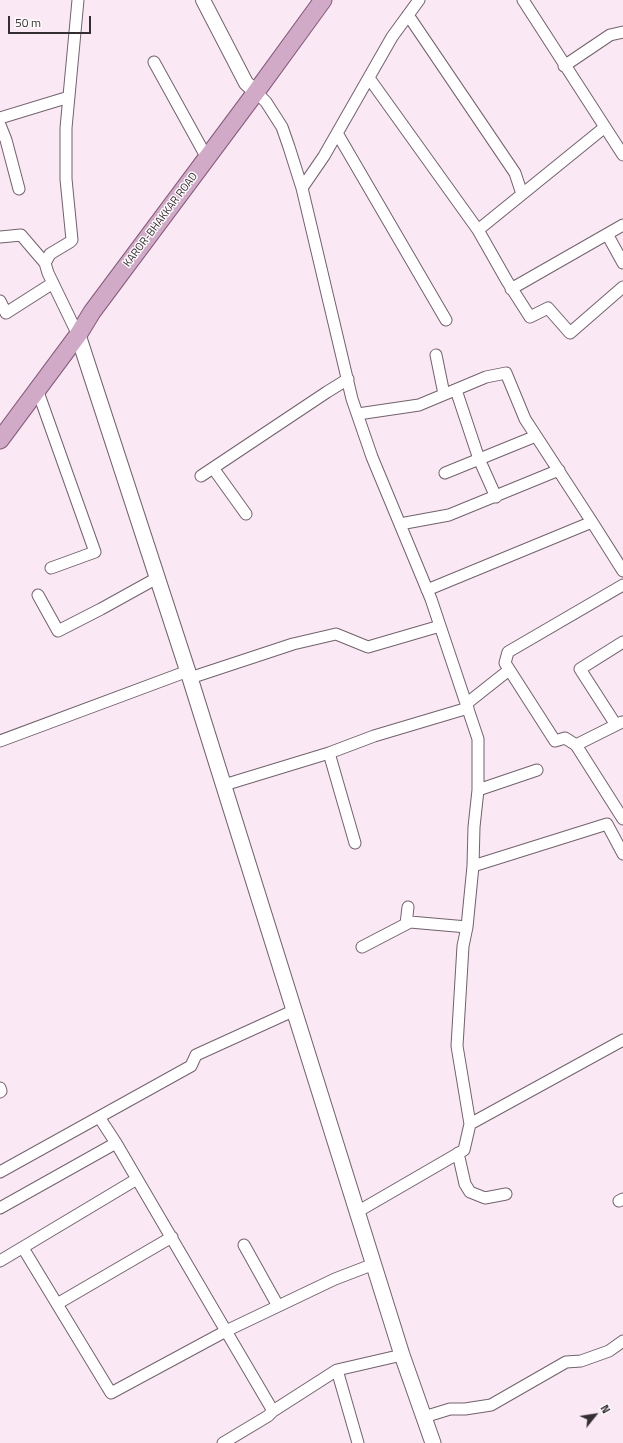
<!DOCTYPE html>
<html>
<head>
<meta charset="utf-8">
<style>
	body { margin:0 }
	#map { position:relative; width:623px; height:1443px; overflow:hidden; background:#fae8f4; font-family:"Titillium Web",sans-serif }
	canvas { display:block }
	.north { position:absolute; left:575px; top:1395px; width:40px; height:40px; -webkit-text-stroke:3px #fdfafc; paint-order:stroke; rotate:60deg; font-size:11px; font-weight:700; line-height:16px; text-align:center; color:#342d32 }
	.north::after { content:''; display:block; margin:auto; width:14px; height:18px; background:#342d32; clip-path:polygon(50% 0,100% 100%,50% 72%,0 100%) }
	.scale { position:absolute; left:8px; top:16px; width:83px; height:18px; box-sizing:border-box; border:2px solid #342d32; border-top:0; padding-left:5px; font-size:12px; line-height:14px; white-space:nowrap; color:#342d32; -webkit-text-stroke:3px #fdfafc; paint-order:stroke }
</style>
</head>
<body>
<div id="map">
<canvas width="623" height="1443"></canvas>
<div class="north">N</div>
<div class="scale">50 m</div>
</div>
<script>
const ctx = document.querySelector('canvas').getContext('2d');
ctx.lineJoin = 'round';
function toPath(rows) {
  const path = new Path2D();
  for (const r of rows) {
    path.moveTo(r[0], r[1]);
    for (let i = 2; i < r.length; i += 2) path.lineTo(r[i], r[i + 1]);
  }
  return path;
}
function stroke(path, color, width, dash) {
  ctx.strokeStyle = color;
  ctx.lineWidth = width;
  ctx.lineCap = dash ? 'butt' : 'round';
  ctx.setLineDash(dash || []);
  ctx.stroke(path);
}
function drawText(font, color, halo, rows, align = 'center') {
  ctx.font = font + ' "Titillium Web",sans-serif';
  ctx.lineWidth = 3;
  ctx.setLineDash([]);
  ctx.textBaseline = 'middle';
  ctx.strokeStyle = halo;
  ctx.fillStyle = color;
  for (const [text, x, y, turn = 0] of rows) {
    ctx.save();
    ctx.translate(x, y);
    ctx.rotate((+turn || 0) * Math.PI / 180);
    ctx.textAlign = isNaN(turn) ? turn : align;
    if (halo) ctx.strokeText(text, 0, 0);
    ctx.fillText(text, 0, 0);
    ctx.restore();
  }
}
const minor = toPath([
	[523,0,623,155],
	[408,15,515,173,522,194],
	[154,62,207,158],
	[564,66,610,35,623,32],
	[369,78,478,230,507,281,530,317,548,308,570,333,623,287],
	[256,92,266,102,282,127,289,147,302,188,352,399,372,457,431,599,478,739,478,790,474,827,473,866,467,927,463,946,457,1046,470,1124,464,1150,357,1212],
	[0,118,69,97],
	[0,125,6,140,19,189],
	[337,133,446,320],
	[302,188,324,156,392,37,419,0],
	[478,230,605,127],
	[607,234,623,263],
	[0,237,21,235,45,263],
	[511,289,623,225],
	[0,301,6,313,53,283],
	[78,335,48,273,45,263,50,254,70,242,72,240,66,179,66,128,78,0],
	[436,355,444,394],
	[37,389,95,552,51,568],
	[456,390,479,459,496,497],
	[358,414,419,405,486,377,506,373,525,419,592,522,623,571],
	[213,468,246,514],
	[445,473,536,436],
	[201,476,327,392,348,379],
	[400,524,449,515,559,470],
	[623,585,508,652,505,663,555,741,565,738,576,745,623,819],
	[427,590,592,522],
	[38,595,58,631,101,609,157,578],
	[190,678,293,644,336,634,368,647,440,626],
	[466,704,509,670],
	[616,725,580,669,623,642],
	[0,741,188,671],
	[576,745,622,722],
	[329,753,355,843],
	[224,785,329,753,374,736,468,708],
	[478,790,537,770],
	[473,866,607,824,623,854],
	[406,924,408,907],
	[362,947,410,922,467,927],
	[0,1088,1,1091,0,1092],
	[99,1117,116,1143,226,1331,335,1279,374,1264],
	[470,1124,623,1040],
	[458,1153,465,1184,470,1192,485,1198,506,1194],
	[0,1172,191,1066,196,1055,295,1010],
	[619,1201,623,1199],
	[0,1208,116,1143],
	[244,1245,278,1306],
	[23,1248,111,1393,226,1331,273,1411],
	[0,1261,137,1179],
	[57,1304,172,1237],
	[424,1417,450,1409,465,1409,491,1405,566,1362,581,1361,609,1351,623,1341],
	[223,1443,268,1416,273,1411,337,1370],
	[358,1443,337,1370,402,1355]
]);
const tertiary = toPath([
	[203,0,246,83,256,92]
]);
const secondary = toPath([
	[78,335,190,678,402,1355,433,1443]
]);
const primary = toPath([
	[0,440,78,335,92,312,256,92,323,0]
]);
const streetNames = [
	["KAROR-BHAKKAR ROAD",161,220,-53]
];
stroke(minor, '#72626d', 13);
stroke(tertiary, '#72626d', 16);
stroke(secondary, '#72626d', 17);
stroke(primary, '#855a7a', 19);
stroke(minor, '#fff', 11);
stroke(tertiary, '#fff', 14);
stroke(secondary, '#fff', 15);
stroke(primary, '#d0aac7', 17);
drawText('11px', '#342d32', '#fdfafc', streetNames);
</script>
</body>
</html>
